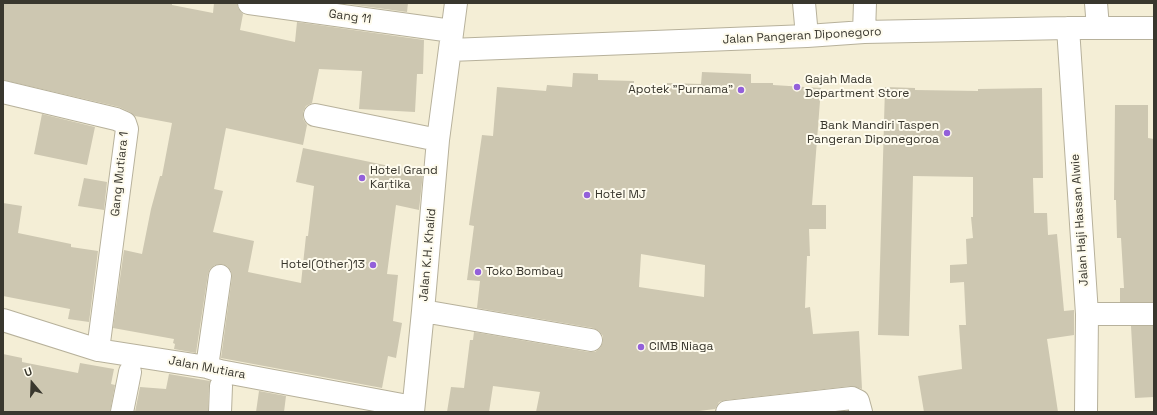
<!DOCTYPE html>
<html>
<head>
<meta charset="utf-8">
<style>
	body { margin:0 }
	#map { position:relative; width:1157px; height:415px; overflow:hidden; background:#f4eed6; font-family:"Space Grotesk",sans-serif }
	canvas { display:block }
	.frame { position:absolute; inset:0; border:4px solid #39372e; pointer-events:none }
	.north { position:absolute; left:12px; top:363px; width:40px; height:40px; -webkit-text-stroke:3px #fefbed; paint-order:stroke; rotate:341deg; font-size:11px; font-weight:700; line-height:16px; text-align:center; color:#39372e }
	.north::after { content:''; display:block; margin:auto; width:14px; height:18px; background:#39372e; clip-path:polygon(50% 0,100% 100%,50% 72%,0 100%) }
</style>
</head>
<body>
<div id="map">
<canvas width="1157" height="415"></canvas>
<div class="frame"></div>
<div class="north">U</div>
</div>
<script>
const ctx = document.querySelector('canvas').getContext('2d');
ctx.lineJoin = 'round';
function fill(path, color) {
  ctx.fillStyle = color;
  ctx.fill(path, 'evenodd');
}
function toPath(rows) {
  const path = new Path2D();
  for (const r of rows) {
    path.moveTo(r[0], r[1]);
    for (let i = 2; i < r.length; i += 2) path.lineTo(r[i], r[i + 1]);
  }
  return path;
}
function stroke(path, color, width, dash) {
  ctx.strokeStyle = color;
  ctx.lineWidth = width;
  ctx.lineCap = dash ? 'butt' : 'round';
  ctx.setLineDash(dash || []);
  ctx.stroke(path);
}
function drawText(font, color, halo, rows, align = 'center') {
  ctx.font = font + ' "Space Grotesk",sans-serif';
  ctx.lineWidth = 4;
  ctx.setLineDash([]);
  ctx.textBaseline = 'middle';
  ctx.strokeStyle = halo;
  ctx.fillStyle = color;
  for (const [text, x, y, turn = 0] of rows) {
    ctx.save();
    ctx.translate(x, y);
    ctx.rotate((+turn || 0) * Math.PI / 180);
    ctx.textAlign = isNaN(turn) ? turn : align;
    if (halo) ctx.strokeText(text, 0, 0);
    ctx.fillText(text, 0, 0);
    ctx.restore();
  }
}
const building = toPath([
	[3,3,172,3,172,5,213,13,214,3,237,3,238,8,243,14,240,30,295,42,297,22,424,40,423,74,417,74,415,112,359,109,362,71,319,69,312,103,306,106,303,112,303,119,307,125,303,145,226,128,214,189,223,191,213,232,254,241,248,272,301,283,306,236,308,236,314,186,296,182,303,148,423,173,419,210,396,205,387,274,398,275,393,321,402,323,396,358,388,356,382,388,221,358,232,277,231,271,227,266,222,264,215,265,210,269,208,274,196,353,174,349,175,344,173,343,174,339,113,328,124,250,142,254,151,209,160,176,162,176,172,123,135,116,130,112,119,107,3,80],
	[340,3,408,3,407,12],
	[702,72,751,74,751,83,773,83,773,85,821,88,812,205,826,205,826,229,809,229,810,256,807,256,805,308,810,307,813,334,859,331,862,389,851,386,726,400,719,402,715,409,691,412,536,412,540,392,493,386,489,412,447,412,451,387,464,388,470,340,473,340,474,332,589,352,595,352,600,348,603,342,603,336,599,331,593,328,477,308,480,281,467,280,474,226,469,225,482,135,493,136,497,87,546,91,547,85,572,87,573,73,598,74,598,80,634,81,634,86,667,88,667,83,701,84],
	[641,254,705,265,704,297,639,287],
	[885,87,915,88,915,90,978,91,978,89,1042,88,1043,178,1033,178,1034,213,1047,213,1048,235,1057,234,1064,311,1074,310,1074,335,1047,339,1058,412,924,412,918,376,962,369,959,325,966,325,964,282,950,283,950,265,967,264,966,239,973,238,971,217,973,217,973,177,913,176,909,336,878,335],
	[1115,105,1148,105,1148,138,1154,139,1154,302,1120,302,1120,288,1124,288,1121,238,1117,238,1116,200,1114,200],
	[42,114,95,127,87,165,34,154],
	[84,178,107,182,104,210,78,206],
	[3,203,22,206,18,233,71,244,71,247,98,251,89,322,68,319,70,309,3,296],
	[1131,326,1154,326,1154,397,1135,398],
	[3,354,22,358,22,362,78,373,80,363,114,369,111,384,115,385,110,412,3,412],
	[169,374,210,381,209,386,208,412,135,412,140,387,166,389],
	[259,391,286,396,284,412,256,412]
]);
const minor = toPath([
	[249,3,452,31],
	[804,3,807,36],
	[1096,3,1098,28],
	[1068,28,1087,314,1086,412],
	[864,32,865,3],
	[450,50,807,36,864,32,1068,28,1154,28],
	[3,92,116,119,125,123,127,129,98,350],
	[315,115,438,140],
	[423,311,591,340],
	[1087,314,1154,314],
	[3,320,98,350,207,367,220,371,413,407],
	[207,367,220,276],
	[122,412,130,372],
	[220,412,221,386],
	[413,412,423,311,438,140,456,3],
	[727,412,852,398,858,401,861,412]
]);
const markers = [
	[797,87,4,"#9360da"],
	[741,90,4,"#9360da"],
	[947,133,4,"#9360da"],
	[362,178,4,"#9360da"],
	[587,195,4,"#9360da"],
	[373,265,4,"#9360da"],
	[478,272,4,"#9360da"],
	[641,347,4,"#9360da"]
];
const streetNames = [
	["Gang 11",350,17,8],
	["Jalan Pangeran Diponegoro",802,36,-3],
	["Gang Mutiara 1",120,174,-84],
	["Jalan Haji Hassan Alwie",1080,220,-94],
	["Jalan K.H. Khalid",428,255,-85],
	["Jalan Mutiara",207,368,11]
];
const poiNames = [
	["Gajah Mada",805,80],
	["Department Store",805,94],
	["Apotek \"Purnama\"",733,90,"right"],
	["Bank Mandiri Taspen",939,126,"right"],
	["Pangeran Diponegoroa",939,140,"right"],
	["Hotel Grand",370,171],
	["Kartika",370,185],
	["Hotel MJ",595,195],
	["Hotel(Other)13",365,265,"right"],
	["Toko Bombay",486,272],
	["CIMB Niaga",649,347]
];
fill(building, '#cdc7b1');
stroke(minor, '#b7b19b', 24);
stroke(minor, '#fff', 22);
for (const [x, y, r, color] of markers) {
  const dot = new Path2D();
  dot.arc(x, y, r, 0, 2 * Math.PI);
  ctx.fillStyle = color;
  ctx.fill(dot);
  stroke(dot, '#fefbed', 1.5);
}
drawText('12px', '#39372e', '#fefbed', streetNames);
drawText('12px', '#39372e', '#fefbed', poiNames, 'left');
</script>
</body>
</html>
